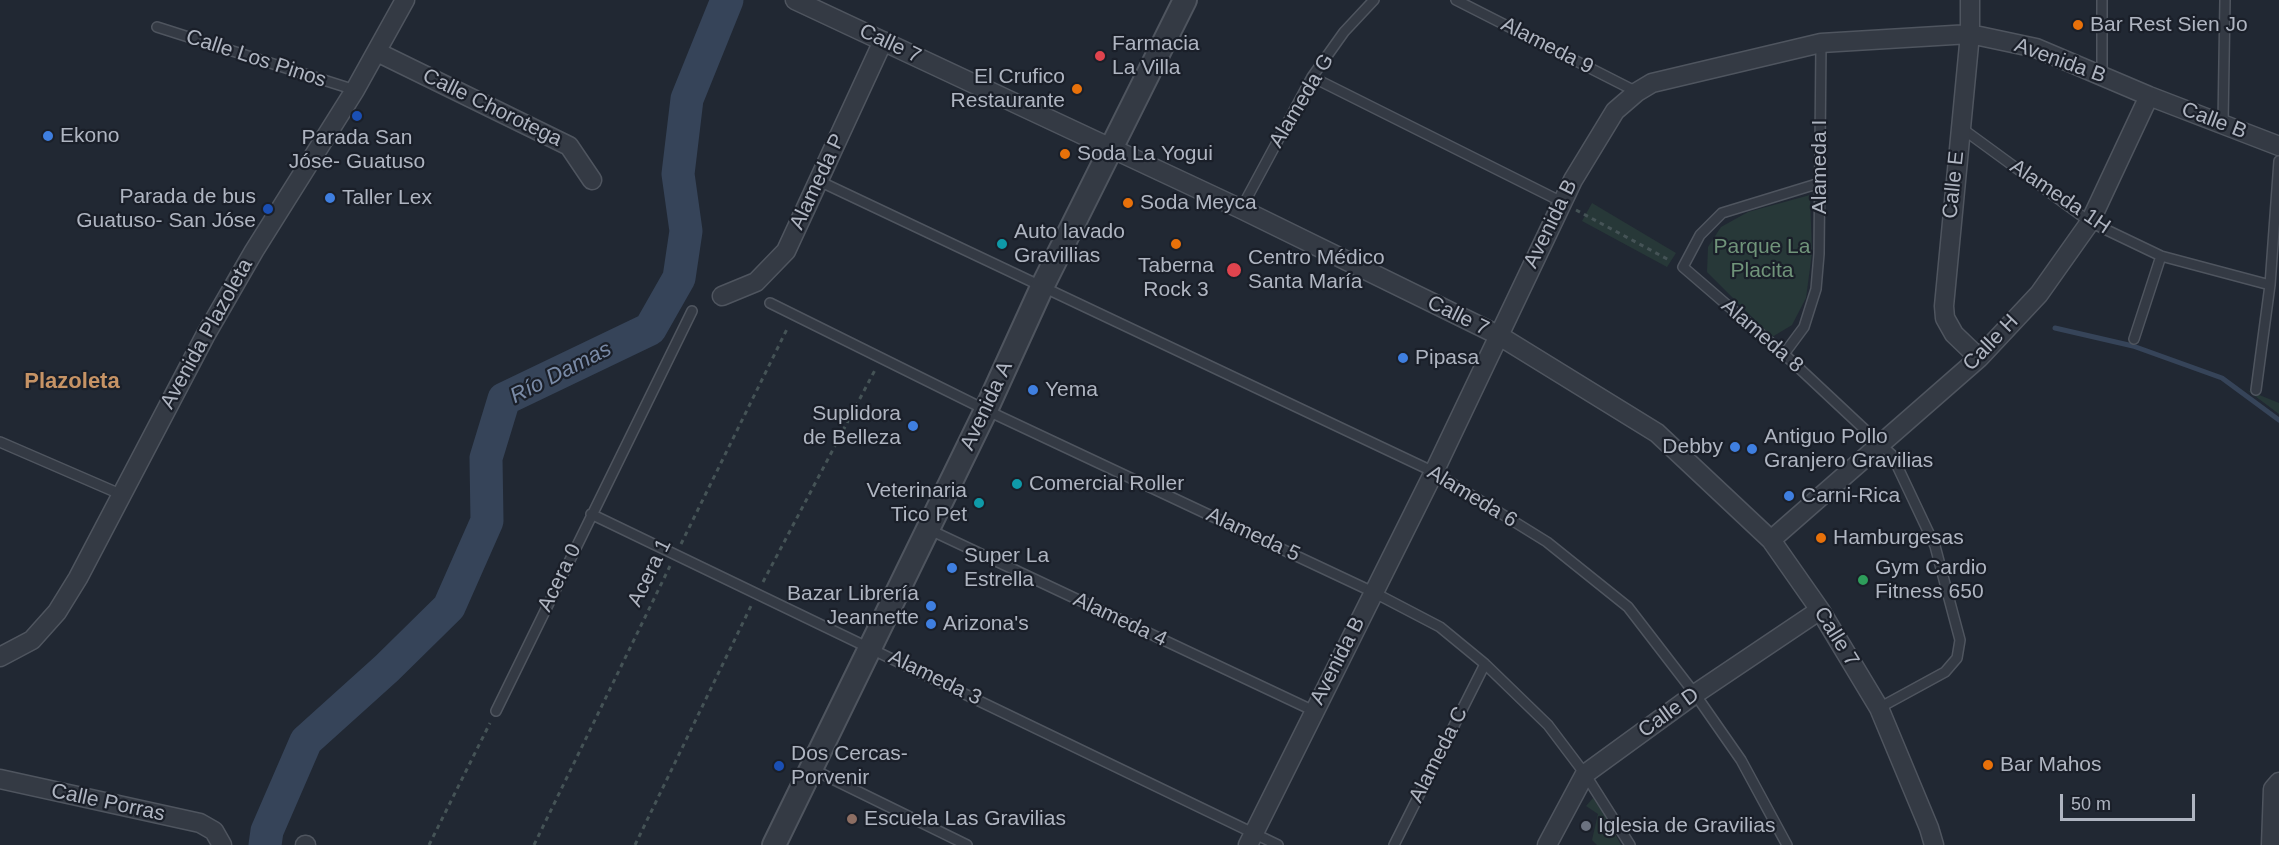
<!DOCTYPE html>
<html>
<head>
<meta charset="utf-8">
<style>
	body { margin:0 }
	#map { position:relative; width:2279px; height:845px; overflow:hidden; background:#212833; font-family:Arial,sans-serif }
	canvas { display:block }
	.scale { position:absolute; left:2060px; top:794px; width:135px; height:27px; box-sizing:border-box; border:3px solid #afb5c1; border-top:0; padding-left:8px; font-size:18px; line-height:21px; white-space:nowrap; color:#afb5c1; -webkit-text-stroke:4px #1a1f29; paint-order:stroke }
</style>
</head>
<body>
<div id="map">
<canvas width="2279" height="845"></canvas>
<div class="scale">50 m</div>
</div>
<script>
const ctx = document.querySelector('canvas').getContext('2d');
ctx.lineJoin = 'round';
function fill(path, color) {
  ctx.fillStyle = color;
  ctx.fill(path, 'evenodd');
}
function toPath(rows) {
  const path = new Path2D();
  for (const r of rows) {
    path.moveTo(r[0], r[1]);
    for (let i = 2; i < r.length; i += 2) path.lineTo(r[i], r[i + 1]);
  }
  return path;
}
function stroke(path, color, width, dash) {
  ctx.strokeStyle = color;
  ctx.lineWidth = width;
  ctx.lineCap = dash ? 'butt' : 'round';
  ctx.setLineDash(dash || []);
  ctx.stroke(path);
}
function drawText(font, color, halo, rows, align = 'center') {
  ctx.font = font + ' Arial,sans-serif';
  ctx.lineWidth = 4.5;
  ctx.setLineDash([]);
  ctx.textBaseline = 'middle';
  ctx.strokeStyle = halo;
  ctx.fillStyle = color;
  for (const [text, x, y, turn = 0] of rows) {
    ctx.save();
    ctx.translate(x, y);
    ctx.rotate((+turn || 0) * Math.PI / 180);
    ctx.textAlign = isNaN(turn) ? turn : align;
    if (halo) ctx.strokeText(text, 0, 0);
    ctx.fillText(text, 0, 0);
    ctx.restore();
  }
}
const green = toPath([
	[1810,195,1812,253,1806,298,1792,325,1772,337,1707,272,1708,247,1721,227,1748,212],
	[1592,203,1676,253,1667,267,1582,221],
	[2247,390,2279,403,2279,414],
	[1593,798,1607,819,1621,845,1597,845,1592,840,1598,814,1586,806]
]);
const stream = toPath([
	[2055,328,2133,346,2222,378,2279,420]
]);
const river = toPath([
	[265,845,267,831,306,741,387,668,449,607,487,521,486,458,504,399,650,329,679,278,686,231,678,174,687,99,727,0]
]);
const path = toPath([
	[1576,210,1671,261],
	[681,544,788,327],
	[763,582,875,370],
	[429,845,490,723],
	[534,845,670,566],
	[635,845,751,606]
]);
const service = toPath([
	[1456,0,1637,92],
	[157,27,355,90],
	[2102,74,2102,0],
	[1312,77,1562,202],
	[2223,124,2225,0],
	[1960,127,2090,222,2161,256,2270,285],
	[819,181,1434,472,1547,542,1628,607,1695,694,1741,760,1787,845],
	[1820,183,1722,213,1700,235,1683,267,1784,354,1892,455,1935,546,1960,640,1957,658,1945,672,1879,708],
	[1241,209,1312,77,1344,32,1374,0],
	[770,303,986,410,1373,592,1440,627,1485,664,1548,725,1585,774,1630,845],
	[2134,339,2161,256],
	[1784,354,1804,327,1816,289,1819,254,1821,43],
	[2256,390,2270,285,2279,161],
	[0,442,120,494],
	[591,514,1278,845],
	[928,529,1314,711],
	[496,711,692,311],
	[812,769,967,845],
	[1394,845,1485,664]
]);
const minor = toPath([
	[795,0,1241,209,1498,335,1657,433,1771,540,1820,610,1879,708,1929,828,1934,845],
	[1970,0,1970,34,1944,306,1945,318,1954,334,1979,358],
	[377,52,569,146,592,180],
	[722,296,756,282,786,251,883,41],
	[1771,540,1979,358,2039,294,2090,222,2149,96],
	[0,657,32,640,57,612,78,578,205,336,254,251,355,90,405,0],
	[0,779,200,823,214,831,222,845],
	[305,845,306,845],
	[1248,845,1434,472,1573,180,1615,111,1637,92,1652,83,1821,43,1970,34,2036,48,2149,96,2279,146],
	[1547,845,1585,774,1695,694,1820,610],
	[2271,845,2273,789,2279,782]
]);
const tertiary = toPath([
	[774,845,986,410,1042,287,1185,0]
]);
const markers = [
	[2078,25,6,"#e8710a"],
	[1100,56,6,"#e0444e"],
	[1077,89,6,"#e8710a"],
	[357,116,6,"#1a4fb4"],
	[48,136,6,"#3f7fe0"],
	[1065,154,6,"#e8710a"],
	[330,198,6,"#3f7fe0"],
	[1128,203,6,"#e8710a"],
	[268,209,6,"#1a4fb4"],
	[1002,244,6,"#0f9aa8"],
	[1176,244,6,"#e8710a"],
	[1234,270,8,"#e0444e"],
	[1403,358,6,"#3f7fe0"],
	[1033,390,6,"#3f7fe0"],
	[913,426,6,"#3f7fe0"],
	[1735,447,6,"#3f7fe0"],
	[1752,449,6,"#3f7fe0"],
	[1017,484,6,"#0f9aa8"],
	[1789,496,6,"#3f7fe0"],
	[979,503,6,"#0f9aa8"],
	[1821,538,6,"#e8710a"],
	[952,568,6,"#3f7fe0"],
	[1863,580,6,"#2e9e5b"],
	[931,606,6,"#3f7fe0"],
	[931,624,6,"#3f7fe0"],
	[1988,765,6,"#e8710a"],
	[779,766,6,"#1a4fb4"],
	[852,819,6,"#8d6e63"],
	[1586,826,6,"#6b7280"]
];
const poiNames = [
	["Bar Rest Sien Jo",2090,25],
	["Farmacia",1112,44],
	["La Villa",1112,68],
	["El Crufico",1065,77,"right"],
	["Restaurante",1065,101,"right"],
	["Ekono",60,136],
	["Parada San",357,138,"center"],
	["Jóse- Guatuso",357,162,"center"],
	["Soda La Yogui",1077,154],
	["Parada de bus",256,197,"right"],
	["Guatuso- San Jóse",256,221,"right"],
	["Taller Lex",342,198],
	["Soda Meyca",1140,203],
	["Auto lavado",1014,232],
	["Gravillias",1014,256],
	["Centro Médico",1248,258],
	["Santa María",1248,282],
	["Taberna",1176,266,"center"],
	["Rock 3",1176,290,"center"],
	["Pipasa",1415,358],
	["Yema",1045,390],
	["Suplidora",901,414,"right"],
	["de Belleza",901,438,"right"],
	["Antiguo Pollo",1764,437],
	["Granjero Gravilias",1764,461],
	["Debby",1723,447,"right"],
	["Comercial Roller",1029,484],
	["Veterinaria",967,491,"right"],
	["Tico Pet",967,515,"right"],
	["Carni-Rica",1801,496],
	["Hamburgesas",1833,538],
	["Super La",964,556],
	["Estrella",964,580],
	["Gym Cardio",1875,568],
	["Fitness 650",1875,592],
	["Bazar Librería",919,594,"right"],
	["Jeannette",919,618,"right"],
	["Arizona's",943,624],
	["Dos Cercas-",791,754],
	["Porvenir",791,778],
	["Bar Mahos",2000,765],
	["Escuela Las Gravilias",864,819],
	["Iglesia de Gravilias",1598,826]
];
const streetNames = [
	["Calle 7",890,44,25],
	["Alameda 9",1547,46,27],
	["Calle Los Pinos",256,59,18],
	["Avenida B",2060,61,20],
	["Alameda G",1302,101,-59],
	["Calle Chorotega",492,108,26],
	["Calle B",2214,121,21],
	["Alameda I",1820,167,-90],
	["Alameda P",818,182,-65],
	["Calle E",1954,185,-84],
	["Alameda 1H",2060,197,34],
	["Avenida B",1551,224,-64],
	["Calle 7",1458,316,26],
	["Avenida Plazoleta",207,334,-61],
	["Alameda 8",1762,336,41],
	["Calle H",1991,343,-46],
	["Avenida A",987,406,-65],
	["Alameda 6",1472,497,31],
	["Alameda 5",1253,535,25],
	["Acera 1",650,573,-64],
	["Acera 0",560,578,-64],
	["Alameda 4",1120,620,25],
	["Calle 7",1836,637,58],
	["Avenida B",1338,661,-63],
	["Alameda 3",935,678,26],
	["Calle D",1669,713,-36],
	["Alameda C",1439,755,-63],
	["Calle Porras",108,803,12]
];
const parkNames = [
	["Parque La",1762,247],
	["Placita",1762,271]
];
const waterNames = [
	["Río Damas",561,373,-27]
];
const neighbourhoodNames = [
	["Plazoleta",72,382]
];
fill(green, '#273838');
stroke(stream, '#364459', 5);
stroke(river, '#364459', 33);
stroke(service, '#4f555f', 12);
stroke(minor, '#4f555f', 21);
stroke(tertiary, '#4f555f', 26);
stroke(path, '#455356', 3, [4.5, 4.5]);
stroke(service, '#343a44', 9);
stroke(minor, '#343a44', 18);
stroke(tertiary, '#343a44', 22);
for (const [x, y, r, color] of markers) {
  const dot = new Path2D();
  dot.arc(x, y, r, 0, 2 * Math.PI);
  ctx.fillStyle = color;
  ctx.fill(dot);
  stroke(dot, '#1a1f29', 2);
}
drawText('21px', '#afb5c1', '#1a1f29', poiNames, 'left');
drawText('21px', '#afb5c1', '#1a1f29', streetNames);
drawText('21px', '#70947a', '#1a1f29', parkNames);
drawText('italic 22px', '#7a8ba7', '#1a1f29', waterNames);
drawText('bold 22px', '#c69365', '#1a1f29', neighbourhoodNames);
</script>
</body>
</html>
